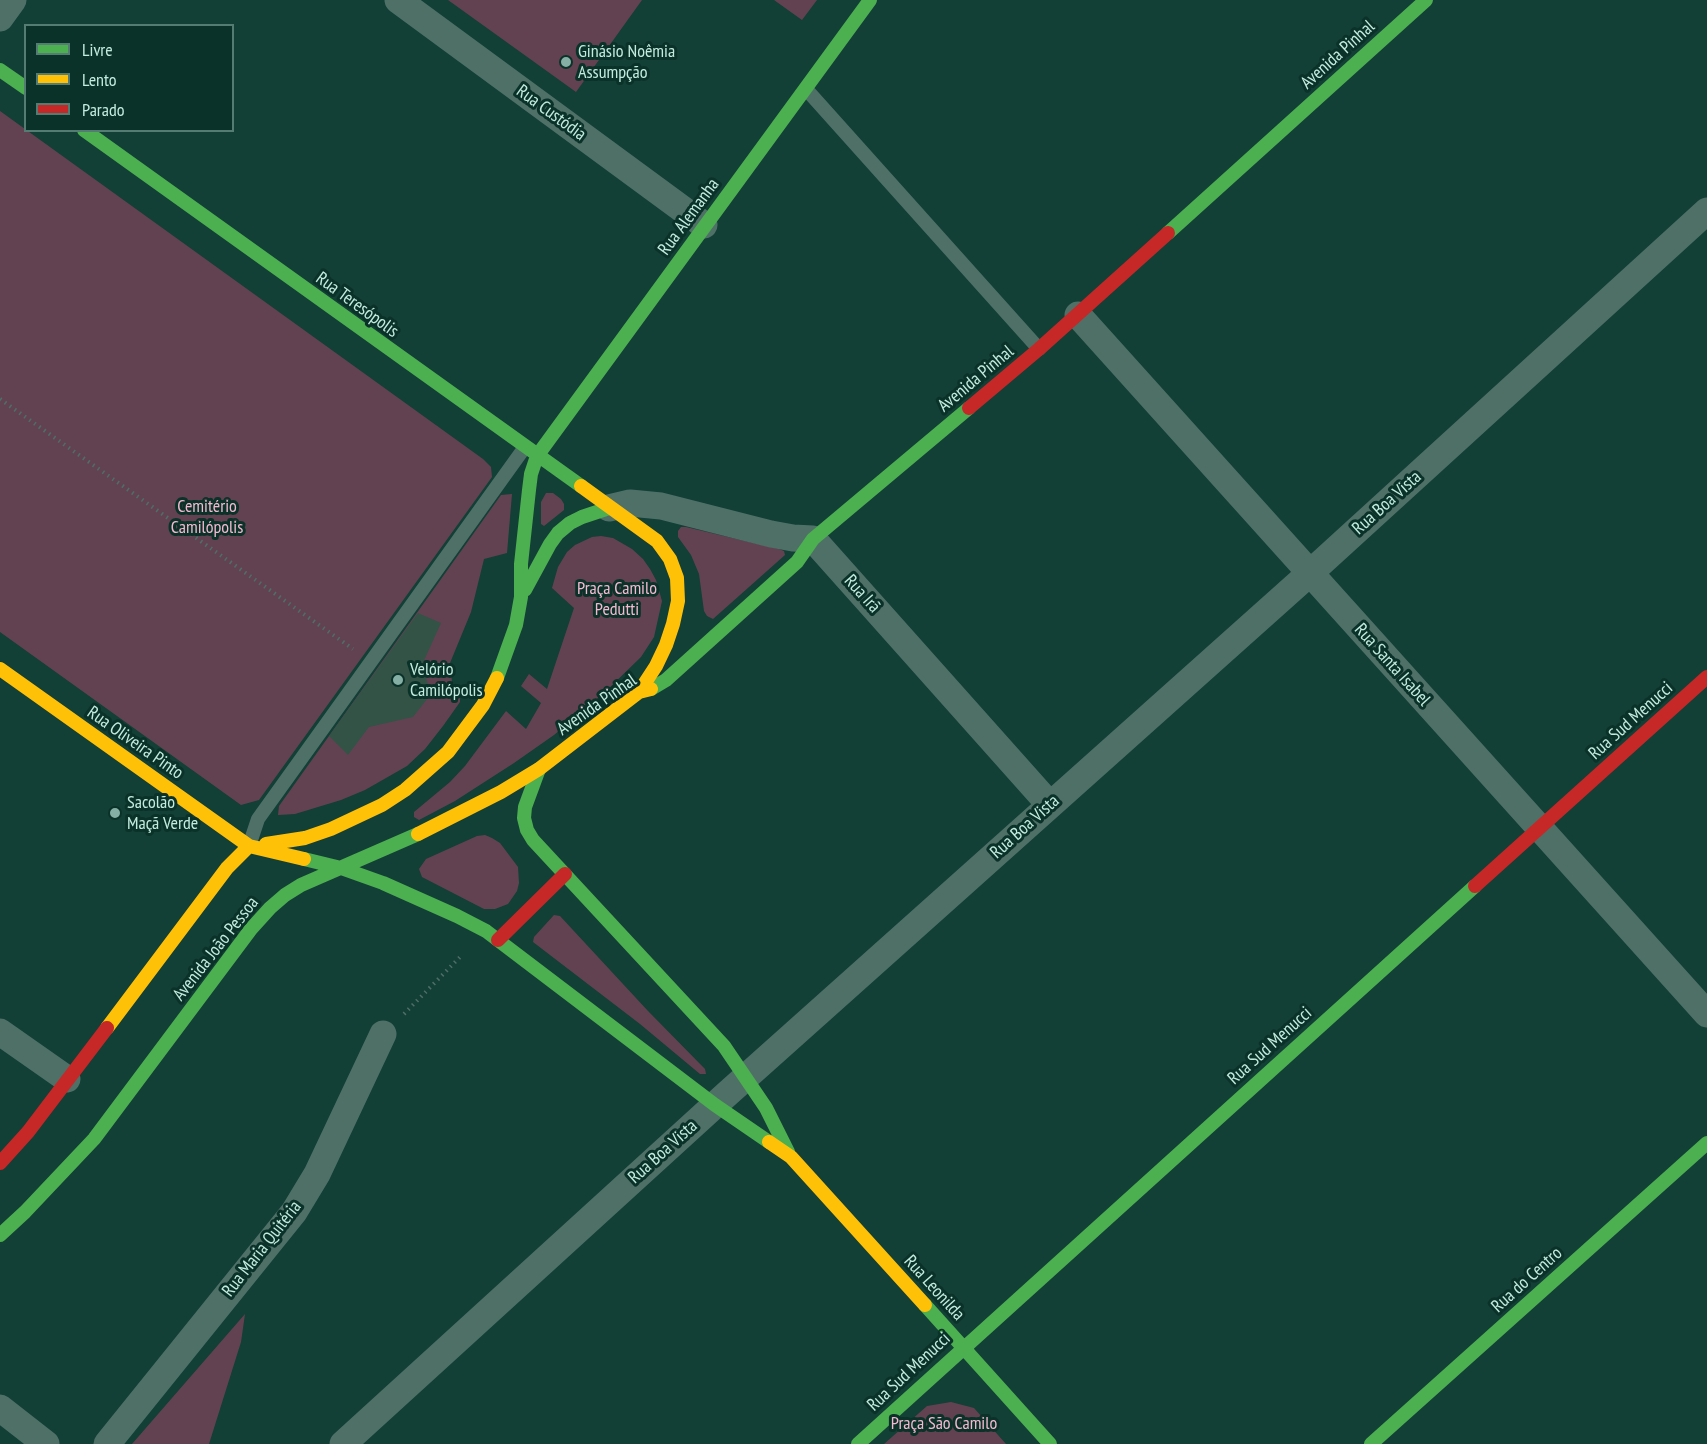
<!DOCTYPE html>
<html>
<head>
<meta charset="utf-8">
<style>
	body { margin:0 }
	#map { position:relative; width:1707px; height:1444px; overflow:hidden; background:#123f36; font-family:"PT Sans Narrow",sans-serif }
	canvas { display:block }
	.legend { position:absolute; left:24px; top:24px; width:210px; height:108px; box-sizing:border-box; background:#0b3229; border:2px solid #557c72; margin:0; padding:8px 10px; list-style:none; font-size:18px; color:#c3ecdf }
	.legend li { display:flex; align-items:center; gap:12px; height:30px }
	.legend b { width:30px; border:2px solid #557c72 }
</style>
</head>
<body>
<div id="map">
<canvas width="1707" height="1444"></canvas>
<ul class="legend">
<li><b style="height:8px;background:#4caf50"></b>Livre</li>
<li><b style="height:8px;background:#ffc107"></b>Lento</li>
<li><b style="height:8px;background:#c62828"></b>Parado</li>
</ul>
</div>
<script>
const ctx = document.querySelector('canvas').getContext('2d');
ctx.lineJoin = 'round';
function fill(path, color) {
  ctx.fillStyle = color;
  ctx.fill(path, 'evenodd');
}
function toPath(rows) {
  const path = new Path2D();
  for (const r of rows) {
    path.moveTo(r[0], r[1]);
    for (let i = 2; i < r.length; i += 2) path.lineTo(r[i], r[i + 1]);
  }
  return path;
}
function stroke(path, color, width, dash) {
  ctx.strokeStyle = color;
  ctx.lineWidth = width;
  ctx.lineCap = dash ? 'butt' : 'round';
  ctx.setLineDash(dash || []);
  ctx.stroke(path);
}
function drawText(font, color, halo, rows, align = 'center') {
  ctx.font = font + ' "PT Sans Narrow",sans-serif';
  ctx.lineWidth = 6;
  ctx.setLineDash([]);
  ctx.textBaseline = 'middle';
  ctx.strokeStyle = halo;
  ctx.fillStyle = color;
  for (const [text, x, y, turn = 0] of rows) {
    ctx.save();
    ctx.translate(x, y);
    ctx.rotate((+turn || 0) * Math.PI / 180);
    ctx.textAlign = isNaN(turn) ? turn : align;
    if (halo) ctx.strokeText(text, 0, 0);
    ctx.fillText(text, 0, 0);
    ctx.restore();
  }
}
const green = toPath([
	[448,0,642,0,576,92],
	[774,0,817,0,802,20],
	[0,111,483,459,491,467,492,477,259,800,241,805,0,632],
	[546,493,553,493,561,499,564,504,564,510,544,526,541,524,541,502],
	[512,494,507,553,484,559,471,612,450,663,452,682,460,691,460,702,443,726,425,749,407,766,365,790,341,800,295,814,278,815,279,806,501,495],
	[681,527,686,527,779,549,784,551,785,555,713,619,707,616,704,611,699,574,691,555,678,537,678,531],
	[601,536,613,538,632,549,643,559,650,569,656,580,662,601,654,637,641,657,604,693,554,735,514,763,455,801,419,820,414,817,414,812,450,782,465,766,506,711,526,729,541,703,521,686,529,674,547,689,574,608,552,588,558,567,567,552,575,545,592,537],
	[485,835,492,838,500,843,518,867,519,883,517,891,508,904,495,909,484,909,422,877,419,869,426,859,477,836],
	[554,915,560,916,648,1011,705,1069,706,1074,700,1074,640,1024,533,942,534,937],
	[245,1314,241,1342,209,1444,132,1444],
	[951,1402,974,1408,1006,1444,884,1444,927,1406]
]);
const building = toPath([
	[418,613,441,623,422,665,431,694,413,717,369,727,348,755,329,736]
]);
const path = toPath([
	[0,399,353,649],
	[404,1014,462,955]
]);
const lane = toPath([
	[806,89,1039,349],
	[249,846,258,819,525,447]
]);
const street = toPath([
	[398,0,704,225],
	[0,18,13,0],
	[1078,315,1707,1014],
	[609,508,630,503,661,506,771,534,793,538,813,539,1050,805],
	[0,1032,67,1079],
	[0,1408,46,1444],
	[107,1444,294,1212,317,1174,383,1034],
	[343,1444,727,1094,1310,573,1707,211]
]);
const fast = toPath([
	[0,70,26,88],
	[84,130,581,486],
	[1168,233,1426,0],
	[525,590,550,544,558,533,570,523,582,517,609,508],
	[497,678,516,625,521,597,521,564,529,490,531,474,537,456,870,0],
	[651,689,666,680,797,562,813,539,969,408],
	[539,769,525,807,524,818,527,830,533,840,724,1046,766,1108,788,1152],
	[304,859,341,868,383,883,457,916,486,931,715,1105,769,1142],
	[0,1235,25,1212,94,1139,251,929,270,908,285,895,301,885,418,834],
	[925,1305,1050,1444],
	[858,1444,1475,886],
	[1371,1444,1707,1143]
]);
const slow = toPath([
	[581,486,657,541,670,559,677,578,678,601,673,624,666,645,656,666,639,692],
	[0,669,249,846,304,859],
	[418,834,501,792,539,769,639,692,651,689],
	[266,844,305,838,331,829,382,805,405,790,448,752,483,705,497,678],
	[107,1028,227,868,249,846],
	[769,1142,791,1157,925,1305]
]);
const jam = toPath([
	[969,408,1039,349,1168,233],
	[1475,886,1707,677],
	[498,940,565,874],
	[0,1163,28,1132,107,1028]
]);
const markers = [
	[566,62,6,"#85afa4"],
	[398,680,6,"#85afa4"],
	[115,813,6,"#85afa4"]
];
const poiNames = [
	["Ginásio Noêmia",578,52],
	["Assumpção",578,73],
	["Velório",410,670],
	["Camilópolis",410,691],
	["Sacolão",127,803],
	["Maçã Verde",127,824]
];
const streetNames = [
	["Avenida Pinhal",1338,55,-42],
	["Rua Custódia",551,113,36],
	["Rua Alemanha",689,217,-54],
	["Rua Teresópolis",357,305,36],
	["Avenida Pinhal",976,379,-40],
	["Rua Boa Vista",1387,503,-42],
	["Rua Irã",862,594,48],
	["Rua Santa Isabel",1392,665,48],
	["Avenida Pinhal",597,705,-35],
	["Rua Sud Menucci",1631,721,-42],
	["Rua Oliveira Pinto",135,743,35],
	["Rua Boa Vista",1025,827,-42],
	["Avenida João Pessoa",216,949,-52],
	["Rua Sud Menucci",1270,1046,-42],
	["Rua Boa Vista",663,1152,-42],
	["Rua Maria Quitéria",262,1249,-52],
	["Rua do Centro",1527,1280,-42],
	["Rua Leonilda",934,1288,48],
	["Rua Sud Menucci",909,1372,-43]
];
const parkNames = [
	["Cemitério",207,507],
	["Camilópolis",207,528],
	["Praça Camilo",617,589],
	["Pedutti",617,610],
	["Praça São Camilo",944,1424]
];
fill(green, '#624251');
fill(building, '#325346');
stroke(path, '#4e6e66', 4, [1.5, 4.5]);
stroke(lane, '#4e7067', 14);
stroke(street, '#4e7067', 27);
stroke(fast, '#4caf50', 14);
stroke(slow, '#ffc107', 14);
stroke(jam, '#c62828', 14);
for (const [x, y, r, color] of markers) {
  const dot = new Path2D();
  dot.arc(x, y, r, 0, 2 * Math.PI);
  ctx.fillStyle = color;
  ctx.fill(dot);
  stroke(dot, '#0b3229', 2);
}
drawText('18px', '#c3ecdf', '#0b3229', poiNames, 'left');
drawText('18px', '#c3ecdf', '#0b3229', streetNames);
drawText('18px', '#f5b9d1', '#0b3229', parkNames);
</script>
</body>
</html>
